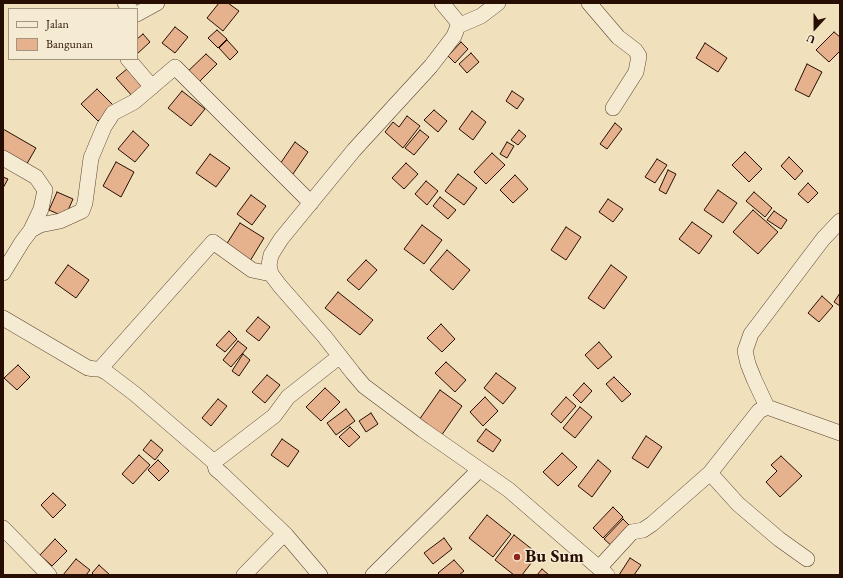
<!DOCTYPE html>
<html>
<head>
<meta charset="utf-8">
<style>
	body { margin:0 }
	#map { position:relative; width:843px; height:578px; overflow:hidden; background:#f0e0bc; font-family:"EB Garamond",serif }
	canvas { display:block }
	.frame { position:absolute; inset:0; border:4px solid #280e02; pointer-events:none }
	.legend { position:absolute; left:8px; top:8px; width:130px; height:52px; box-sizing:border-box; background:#f5ebd3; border:1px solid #a3937f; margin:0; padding:5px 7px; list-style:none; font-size:12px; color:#280e02 }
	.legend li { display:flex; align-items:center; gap:8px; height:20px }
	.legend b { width:20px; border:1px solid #a3937f }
	.north { position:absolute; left:795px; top:8px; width:40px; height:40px; -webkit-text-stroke:3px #f5ebd3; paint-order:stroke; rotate:201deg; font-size:11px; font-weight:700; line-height:16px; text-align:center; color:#280e02 }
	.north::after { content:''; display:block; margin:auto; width:14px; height:18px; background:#280e02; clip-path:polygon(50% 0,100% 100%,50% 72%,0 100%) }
</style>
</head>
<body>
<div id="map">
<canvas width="843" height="578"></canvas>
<div class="frame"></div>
<ul class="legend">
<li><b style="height:5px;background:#f5ebd3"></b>Jalan</li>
<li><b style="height:11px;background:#e6b28e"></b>Bangunan</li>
</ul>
<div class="north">U</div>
</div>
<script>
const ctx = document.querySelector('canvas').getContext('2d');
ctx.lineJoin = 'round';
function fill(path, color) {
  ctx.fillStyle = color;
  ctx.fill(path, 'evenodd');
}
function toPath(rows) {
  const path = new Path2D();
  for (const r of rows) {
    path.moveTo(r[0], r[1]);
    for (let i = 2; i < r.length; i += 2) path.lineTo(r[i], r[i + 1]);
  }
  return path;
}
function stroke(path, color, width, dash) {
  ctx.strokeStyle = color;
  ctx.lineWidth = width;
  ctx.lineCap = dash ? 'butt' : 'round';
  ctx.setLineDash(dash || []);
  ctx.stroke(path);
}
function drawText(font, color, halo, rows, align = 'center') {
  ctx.font = font + ' "EB Garamond",serif';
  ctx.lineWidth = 3;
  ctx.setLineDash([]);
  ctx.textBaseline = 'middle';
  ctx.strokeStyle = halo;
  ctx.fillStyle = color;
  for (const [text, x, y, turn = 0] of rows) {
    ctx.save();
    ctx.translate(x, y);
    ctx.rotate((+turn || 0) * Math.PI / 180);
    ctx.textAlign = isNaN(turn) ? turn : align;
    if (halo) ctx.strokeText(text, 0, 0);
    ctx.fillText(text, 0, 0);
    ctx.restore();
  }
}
const building = toPath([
	[219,3,228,3,239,11,223,31,207,18,219,3],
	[175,27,188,37,175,53,162,43,175,27],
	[217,30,227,39,218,48,208,38,217,30],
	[834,32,840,37,840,51,829,62,816,50,834,32],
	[143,34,150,42,137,54,137,39,143,34],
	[227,40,238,52,230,60,219,48,227,40],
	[461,42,468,49,455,63,448,56,461,42],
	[705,43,727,58,718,72,696,58,705,43],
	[471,53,479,62,467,73,459,64,471,53],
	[206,54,217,64,196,85,185,74,206,54],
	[807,64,822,72,809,97,795,90,807,64],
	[127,69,144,89,134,98,116,78,127,69],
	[97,89,114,106,98,121,81,104,97,89],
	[182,91,205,109,191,126,168,108,182,91],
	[512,91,524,99,517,109,506,101,512,91],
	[434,110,447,121,438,132,424,120,434,110],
	[472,111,486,122,473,140,459,129,472,111],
	[407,116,420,126,403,148,385,132,393,122,399,127,407,116],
	[615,123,622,129,607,149,600,144,615,123],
	[3,129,36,148,25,167,3,155,3,129],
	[420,130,429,137,414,155,405,148,420,130],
	[519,130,526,136,518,145,511,140,519,130],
	[133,131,149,145,135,162,118,149,133,131],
	[295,142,308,152,293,174,280,164,295,142],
	[507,142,514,146,507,158,500,154,507,142],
	[745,152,762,169,749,182,732,165,745,152],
	[492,153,505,165,486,184,474,172,492,153],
	[210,154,230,168,216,187,196,173,210,154],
	[789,157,803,171,795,180,781,166,789,157],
	[657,159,667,165,655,183,645,177,657,159],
	[116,162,134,172,121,197,103,186,116,162],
	[406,163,418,174,404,189,392,178,406,163],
	[668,170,676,174,666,194,659,190,668,170],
	[458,174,477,188,464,205,445,191,458,174],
	[515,175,528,189,513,203,500,190,515,175],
	[3,177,8,179,3,188,3,177],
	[426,181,438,191,427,205,415,194,426,181],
	[808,183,818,193,808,203,798,194,808,183],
	[718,190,737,203,723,223,704,210,718,190],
	[57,192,73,199,65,217,49,210,57,192],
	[754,192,772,208,765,217,746,201,754,192],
	[251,195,266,206,252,225,237,214,251,195],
	[440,197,456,210,448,219,433,206,440,197],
	[608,199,623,209,613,222,599,212,608,199],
	[753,210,778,232,758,254,733,232,753,210],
	[774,211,787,220,781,229,767,220,774,211],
	[692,222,712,236,699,254,679,239,692,222],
	[240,223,264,238,250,261,226,245,240,223],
	[422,225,442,240,424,264,404,249,422,225],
	[566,227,581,237,566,260,551,250,566,227],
	[447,250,470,270,453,290,430,270,447,250],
	[366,260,377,270,359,290,347,280,366,260],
	[68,265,89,280,76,298,55,283,68,265],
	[611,265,627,277,604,309,588,298,611,265],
	[338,292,373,320,360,335,325,308,338,292],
	[840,293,840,306,834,302,840,293],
	[822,296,833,306,819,322,808,313,822,296],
	[258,317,270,327,259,341,246,331,258,317],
	[441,324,455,339,442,352,427,338,441,324],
	[229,331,237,339,225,352,216,345,229,331],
	[238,341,247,348,231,367,223,360,238,341],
	[599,342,612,357,598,369,585,355,599,342],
	[243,354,250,360,239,376,232,371,243,354],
	[446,362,466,380,455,392,435,373,446,362],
	[18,365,30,377,17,390,4,378,18,365],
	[496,373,516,388,503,404,484,388,496,373],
	[267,375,280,385,265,403,252,392,267,375],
	[614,377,631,394,622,402,606,384,614,377],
	[584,383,592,391,581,403,573,395,584,383],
	[325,388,340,402,321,421,306,407,325,388],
	[440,390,462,406,441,436,419,420,440,390],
	[485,397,498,411,483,426,470,412,485,397],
	[566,397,576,406,561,423,551,414,566,397],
	[218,399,227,406,211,426,202,418,218,399],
	[580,407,592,417,575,438,563,428,580,407],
	[346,409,355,421,336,435,327,423,346,409],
	[371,413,378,424,366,432,359,421,371,413],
	[350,427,360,437,349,447,339,437,350,427],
	[486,429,501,440,493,452,477,441,486,429],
	[646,436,662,447,648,468,632,458,646,436],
	[282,439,299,451,288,467,271,455,282,439],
	[151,440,163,450,155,460,143,450,151,440],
	[562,453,577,467,558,486,543,472,562,453],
	[139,455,150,465,133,484,122,474,139,455],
	[781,456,802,476,780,497,766,482,777,471,771,465,781,456],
	[158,460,169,471,159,481,148,470,158,460],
	[598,460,611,471,592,497,578,486,598,460],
	[53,493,66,505,53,518,41,505,53,493],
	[613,507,623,517,603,538,593,528,613,507],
	[487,515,511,534,493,557,469,538,487,515],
	[623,519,632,528,613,547,604,539,623,519],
	[514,535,538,554,522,575,514,575,495,560,514,535],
	[444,538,452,549,433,564,424,553,444,538],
	[55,539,67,551,52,566,40,555,55,539],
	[630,558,641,565,634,575,619,575,630,558],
	[76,559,90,570,86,575,63,575,76,559],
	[454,560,464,571,459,575,440,575,438,573,454,560],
	[99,565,110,575,94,575,92,573,99,565],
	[542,569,549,575,537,575,542,569]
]);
const street = toPath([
	[125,3,130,9],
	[442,3,457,21,458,26,454,36,431,66,354,150,281,239,271,255,269,265,271,274,280,286,324,336,353,373,364,386,423,430,509,490,607,575],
	[589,3,618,37,635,50,639,56,636,72,613,108],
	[137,14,157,3],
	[458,26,481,16,498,3],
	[128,59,152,87],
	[3,158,36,177,45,190,41,209,31,230],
	[3,273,22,242,31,230,40,225,60,221,82,211,85,203,91,158,104,127,113,113,134,102,175,67,311,203],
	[3,318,88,368,95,369,100,369,106,372,135,394,214,462],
	[100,369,213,242,252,270,271,274],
	[767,407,754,379,748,364,745,351,751,334,823,239,840,221],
	[710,473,738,504,779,539,807,559],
	[3,528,49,575],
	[286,535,320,575],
	[599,568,632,532,643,530,652,524,710,473,759,411,767,407,840,433],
	[244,575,279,539,286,535,222,474,216,469,214,462,274,416,288,397,340,356],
	[373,575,479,470]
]);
const markers = [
	[517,557,4,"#8f2418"]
];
const poiNames = [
	["Bu Sum",525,557]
];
fill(building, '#e6b28e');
stroke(building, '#280e02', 1);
stroke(street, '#5a4230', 16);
stroke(street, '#f5ebd3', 15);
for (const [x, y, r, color] of markers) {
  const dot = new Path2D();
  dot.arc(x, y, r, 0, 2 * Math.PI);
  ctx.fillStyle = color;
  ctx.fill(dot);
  stroke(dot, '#f5ebd3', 1.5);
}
drawText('bold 18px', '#280e02', '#f5ebd3', poiNames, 'left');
</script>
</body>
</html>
